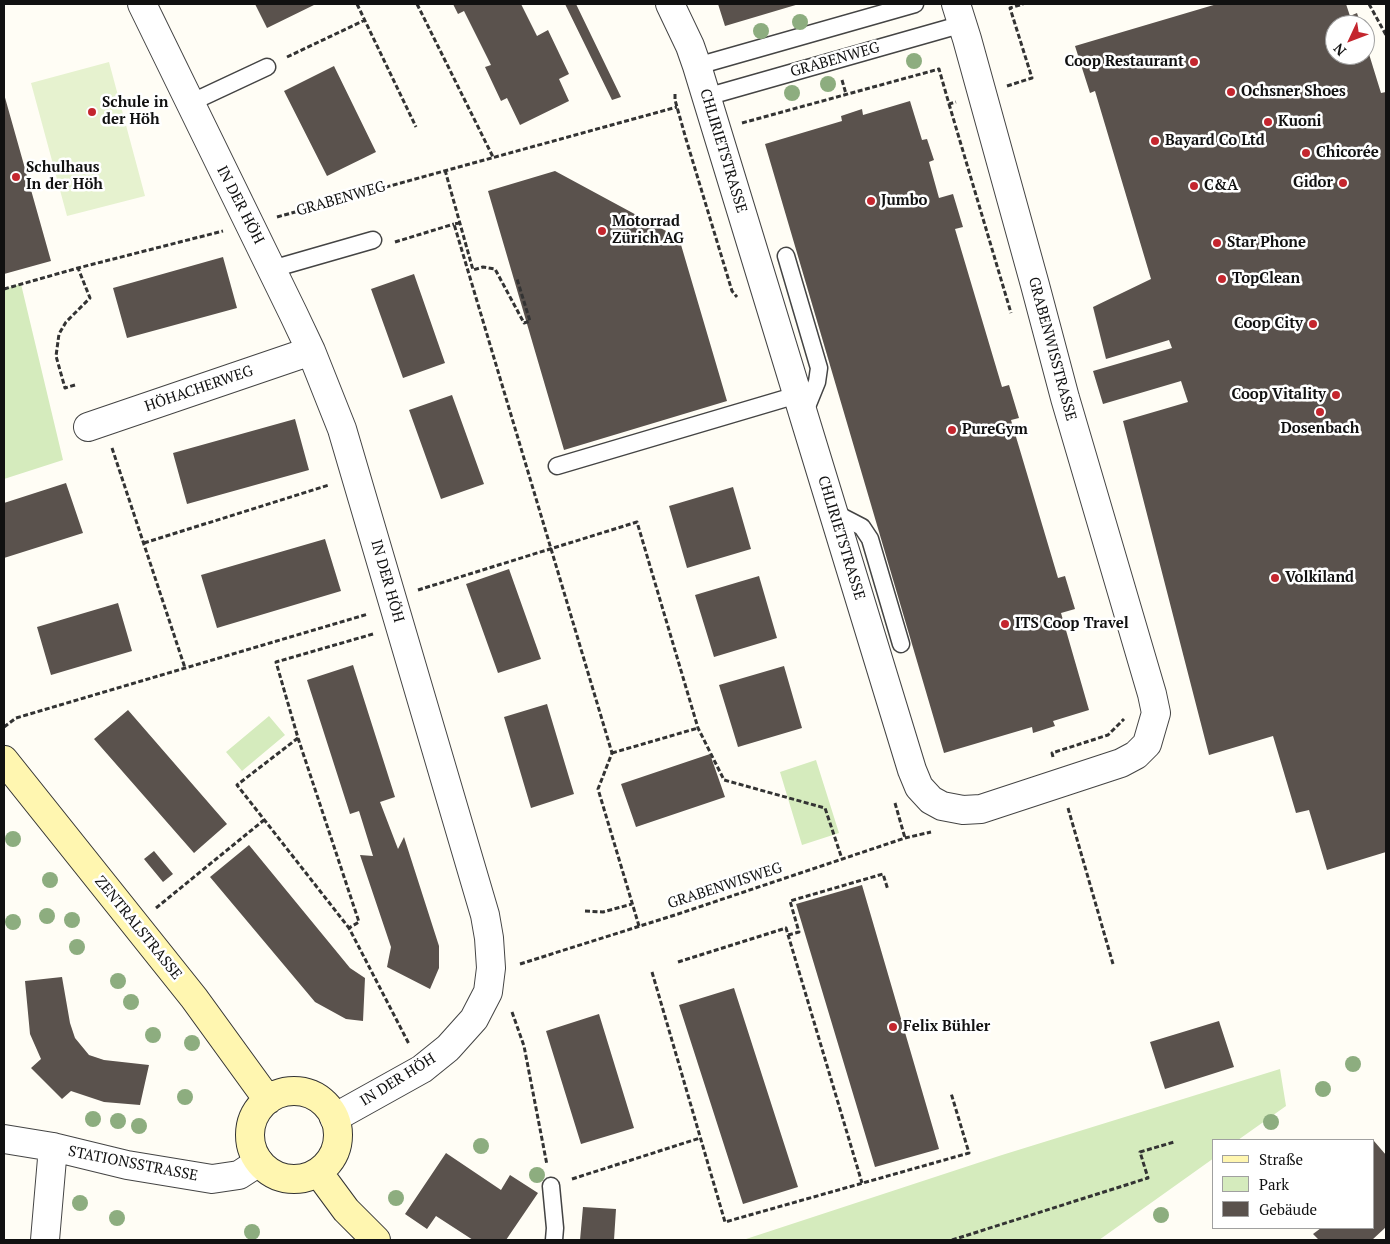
<!DOCTYPE html>
<html>
<head>
<meta charset="utf-8">
<style>
	body { margin:0 }
	#map { position:relative; width:1390px; height:1244px; overflow:hidden; background:#fffdf5; font-family:"PT Serif",serif }
	canvas { display:block }
	.frame { position:absolute; inset:0; border:5px solid #111; pointer-events:none }
	.legend { position:absolute; left:1212px; top:1139px; width:162px; height:90px; box-sizing:border-box; background:#fff; border:1px solid #a0a0a0; margin:0; padding:6px 9px; list-style:none; font-size:15px; color:#111 }
	.legend li { display:flex; align-items:center; gap:10px; height:25px }
	.legend b { width:25px; border:1px solid #a0a0a0 }
	.north { position:absolute; left:1325px; top:15px; width:50px; height:50px; box-sizing:border-box; background:#fff; border:1px solid #a0a0a0; border-radius:50%; rotate:227deg; font-size:14px; font-weight:700; line-height:20px; text-align:center; color:#111 }
	.north::after { content:''; display:block; margin:auto; width:18px; height:22px; background:#c4262e; clip-path:polygon(50% 0,100% 100%,50% 72%,0 100%) }
</style>
</head>
<body>
<div id="map">
<canvas width="1390" height="1244"></canvas>
<div class="frame"></div>
<ul class="legend">
<li><b style="height:6px;background:#fff6b0"></b>Straße</li>
<li><b style="height:14px;background:#d5ebbd"></b>Park</li>
<li><b style="height:14px;background:#5a524d"></b>Gebäude</li>
</ul>
<div class="north">N</div>
</div>
<script>
const ctx = document.querySelector('canvas').getContext('2d');
ctx.lineJoin = 'round';
function fill(path, color) {
  ctx.fillStyle = color;
  ctx.fill(path, 'evenodd');
}
function toPath(rows) {
  const path = new Path2D();
  for (const r of rows) {
    if (r.length === 3) {
      path.moveTo(r[0] + r[2], r[1]);
      path.arc(r[0], r[1], r[2], 0, 2 * Math.PI);
      continue;
    }
    path.moveTo(r[0], r[1]);
    for (let i = 2; i < r.length; i += 2) path.lineTo(r[i], r[i + 1]);
  }
  return path;
}
function stroke(path, color, width, dash) {
  ctx.strokeStyle = color;
  ctx.lineWidth = width;
  ctx.lineCap = dash ? 'butt' : 'round';
  ctx.setLineDash(dash || []);
  ctx.stroke(path);
}
function drawText(font, color, halo, rows, align = 'center') {
  ctx.font = font + ' "PT Serif",serif';
  ctx.lineWidth = 5;
  ctx.setLineDash([]);
  ctx.textBaseline = 'middle';
  ctx.strokeStyle = halo;
  ctx.fillStyle = color;
  for (const [text, x, y, turn = 0] of rows) {
    ctx.save();
    ctx.translate(x, y);
    ctx.rotate((+turn || 0) * Math.PI / 180);
    ctx.textAlign = isNaN(turn) ? turn : align;
    if (halo) ctx.strokeText(text, 0, 0);
    ctx.fillText(text, 0, 0);
    ctx.restore();
  }
}
const green = toPath([
	[21,284,63,460,4,479,4,289],
	[269,716,285,735,242,771,226,752],
	[816,760,839,833,802,845,780,772],
	[1280,1069,1286,1106,1238,1140,1214,1140,1214,1158,1099,1240,743,1240,1002,1155]
]);
const pitch = toPath([
	[109,62,145,196,67,216,31,83]
]);
const building = toPath([
	[255,4,316,4,267,28],
	[453,4,521,4,537,36,548,30,569,74,559,79,569,101,520,125,507,98,501,101,485,67,491,65,464,11,458,14],
	[565,4,576,4,621,97,612,100],
	[718,4,799,4,725,26],
	[1217,4,1346,4,1350,16,1357,13,1361,25,1335,25,1335,55,1365,55,1365,41,1381,93,1386,92,1386,852,1327,870,1309,810,1296,813,1273,736,1209,755,1123,421,1188,402,1181,381,1103,404,1093,371,1172,348,1169,340,1106,359,1093,307,1151,279,1095,91,1090,93,1075,46],
	[334,66,376,152,327,176,284,91],
	[4,94,51,261,4,274],
	[910,101,922,140,927,139,934,160,929,162,939,198,953,194,963,227,955,229,1002,387,1009,385,1019,418,1011,420,1058,578,1065,576,1075,609,1061,613,1089,710,1053,721,1055,726,1033,733,1032,727,944,753,765,144,842,121,841,116,862,109,863,115],
	[555,171,679,238,727,401,564,450,488,191],
	[223,257,237,308,127,338,113,288],
	[414,274,445,363,403,378,371,289],
	[452,395,484,484,441,499,409,410],
	[295,419,309,470,187,504,173,453],
	[66,483,83,533,4,558,4,503],
	[733,487,751,549,687,568,669,506],
	[325,539,341,591,217,628,201,575],
	[509,569,541,659,498,673,466,584],
	[759,576,777,638,714,657,695,595],
	[118,603,132,651,51,675,37,627],
	[353,665,395,797,380,802,398,849,404,837,439,946,439,968,430,989,387,967,391,947,360,855,373,856,359,811,350,814,307,680],
	[784,666,802,728,738,747,719,685],
	[547,704,574,794,531,808,504,717],
	[128,710,227,824,194,853,94,739],
	[710,754,725,797,636,827,621,784],
	[249,845,350,968,365,978,363,1021,346,1019,315,1002,210,877],
	[154,851,173,874,163,882,144,859],
	[862,885,939,1149,875,1167,796,904],
	[62,977,70,1023,75,1038,89,1055,104,1060,149,1065,140,1105,104,1102,71,1091,62,1099,31,1068,41,1059,30,1034,25,981],
	[734,988,798,1187,743,1204,679,1005],
	[599,1014,634,1128,581,1144,546,1031],
	[1219,1021,1234,1067,1165,1089,1150,1042],
	[1374,1141,1386,1155,1386,1227,1372,1240,1319,1240,1313,1234,1321,1228,1374,1228],
	[446,1153,501,1190,510,1175,538,1193,506,1240,473,1240,436,1216,427,1229,405,1214],
	[583,1207,616,1209,614,1240,580,1240]
]);
const path = toPath([
	[357,4,416,127],
	[417,4,493,157],
	[1369,4,1386,35],
	[287,57,365,20],
	[842,80,846,94],
	[1007,86,1032,78,1010,8,1023,4],
	[675,94,675,100,686,139,732,291,737,297],
	[949,104,1011,313],
	[742,123,939,69,949,104,956,102],
	[445,170,473,270,483,267,495,269,524,323,530,321,517,279],
	[277,217,677,107],
	[460,223,454,224,612,753,598,789,639,926],
	[395,242,454,224],
	[4,289,78,268,223,231],
	[75,385,65,388,56,356,59,334,66,322,90,298,78,268],
	[112,448,185,668],
	[144,543,329,485],
	[418,590,637,522,698,728,724,780,825,808,842,859],
	[373,634,276,662,298,738,359,922,349,928,409,1044],
	[4,727,16,718,368,614],
	[298,738,237,785,349,928],
	[612,753,698,728],
	[1053,757,1052,753,1108,735,1124,719],
	[895,803,905,838],
	[1068,808,1113,964],
	[156,908,264,820],
	[585,911,603,912,632,904],
	[788,935,799,932,790,901,883,874,888,890],
	[678,962,786,928,862,1183],
	[520,964,678,914,905,838,931,832],
	[652,972,725,1222,969,1153,951,1093],
	[512,1012,524,1046,547,1165],
	[572,1179,700,1138],
	[952,1240,1148,1178,1140,1152,1174,1142]
]);
const lane = toPath([
	[697,66,915,4],
	[706,97,963,24],
	[190,103,267,67],
	[786,256,819,368,817,382,804,414],
	[272,269,373,240],
	[557,466,797,395],
	[833,512,862,527,870,539,901,644],
	[551,1186,555,1228,554,1240]
]);
const street = toPath([
	[142,4,293,313,311,351,342,429,485,915,489,938,491,968,488,992,474,1019,448,1048,422,1069,334,1118],
	[670,4,690,46,697,66,912,770,919,787,931,800,942,806,963,810,981,809,1121,763,1136,755,1147,744,1156,713,1152,694,1065,398,1035,285,967,39,956,4],
	[88,427,311,351],
	[4,1139,53,1147,127,1165,212,1179,239,1175,259,1162],
	[45,1240,53,1147]
]);
const secondary = toPath([
	[4,760,194,998,268,1100],
	[294,1135,44],
	[318,1172,346,1210,376,1240]
]);
const trees = [
	[800,22],
	[761,31],
	[914,61],
	[828,84],
	[792,93],
	[13,839],
	[50,880],
	[47,916],
	[72,920],
	[13,922],
	[77,947],
	[118,981],
	[131,1002],
	[153,1035],
	[192,1043],
	[1353,1064],
	[1323,1089],
	[185,1097],
	[93,1119],
	[118,1121],
	[1271,1122],
	[139,1126],
	[481,1146],
	[537,1175],
	[396,1198],
	[80,1203],
	[1161,1215],
	[117,1218],
	[252,1232]
];
const markers = [
	[1194,62,5,"#c4262e"],
	[1231,92,5,"#c4262e"],
	[92,112,5,"#c4262e"],
	[1268,122,5,"#c4262e"],
	[1155,141,5,"#c4262e"],
	[1306,153,5,"#c4262e"],
	[16,177,5,"#c4262e"],
	[1343,183,5,"#c4262e"],
	[1194,186,5,"#c4262e"],
	[871,201,5,"#c4262e"],
	[602,231,5,"#c4262e"],
	[1217,243,5,"#c4262e"],
	[1222,279,5,"#c4262e"],
	[1313,324,5,"#c4262e"],
	[1336,395,5,"#c4262e"],
	[1320,412,5,"#c4262e"],
	[952,430,5,"#c4262e"],
	[1275,578,5,"#c4262e"],
	[1005,624,5,"#c4262e"],
	[893,1027,5,"#c4262e"]
];
const streetNames = [
	["GRABENWEG",835,60,-16],
	["CHLIRIETSTRASSE",723,151,73],
	["GRABENWEG",341,199,-16],
	["IN DER HÖH",240,205,63],
	["GRABENWISSTRASSE",1052,349,75],
	["HÖHACHERWEG",199,389,-19],
	["CHLIRIETSTRASSE",841,538,73],
	["IN DER HÖH",387,581,74],
	["GRABENWISWEG",725,886,-18],
	["ZENTRALSTRASSE",138,928,51],
	["IN DER HÖH",398,1080,-32],
	["STATIONSSTRASSE",133,1164,11]
];
const poiNames = [
	["Coop Restaurant",1184,62,"right"],
	["Ochsner Shoes",1241,92],
	["Schule in",102,103],
	["der Höh",102,120],
	["Kuoni",1278,122],
	["Bayard Co Ltd",1165,141],
	["Chicorée",1316,153],
	["Schulhaus",26,168],
	["In der Höh",26,185],
	["Gidor",1333,183,"right"],
	["C&A",1204,186],
	["Jumbo",881,201],
	["Motorrad",612,222],
	["Zürich AG",612,239],
	["Star Phone",1227,243],
	["TopClean",1232,279],
	["Coop City",1303,324,"right"],
	["Coop Vitality",1326,395,"right"],
	["Dosenbach",1320,429,"center"],
	["PureGym",962,430],
	["Volkiland",1285,578],
	["ITS Coop Travel",1015,624],
	["Felix Bühler",903,1027]
];
fill(green, '#d5ebbd');
fill(pitch, '#e6f2cf');
fill(building, '#5a524d');
stroke(lane, '#444', 19);
stroke(street, '#444', 30);
stroke(secondary, '#333', 30);
stroke(path, '#333', 3, [5, 2.5]);
stroke(lane, '#fff', 16);
stroke(street, '#fff', 28);
stroke(secondary, '#fff6b0', 28);
ctx.fillStyle = '#8dad7f';
for (const [x, y] of trees) {
  ctx.beginPath();
  ctx.arc(x, y, 8, 0, 2 * Math.PI);
  ctx.fill();
}
for (const [x, y, r, color] of markers) {
  const dot = new Path2D();
  dot.arc(x, y, r, 0, 2 * Math.PI);
  ctx.fillStyle = color;
  ctx.fill(dot);
  stroke(dot, '#fff', 2);
}
drawText('15px', '#111', '#fff', streetNames);
drawText('bold 15px', '#111', '#fff', poiNames, 'left');
</script>
</body>
</html>
